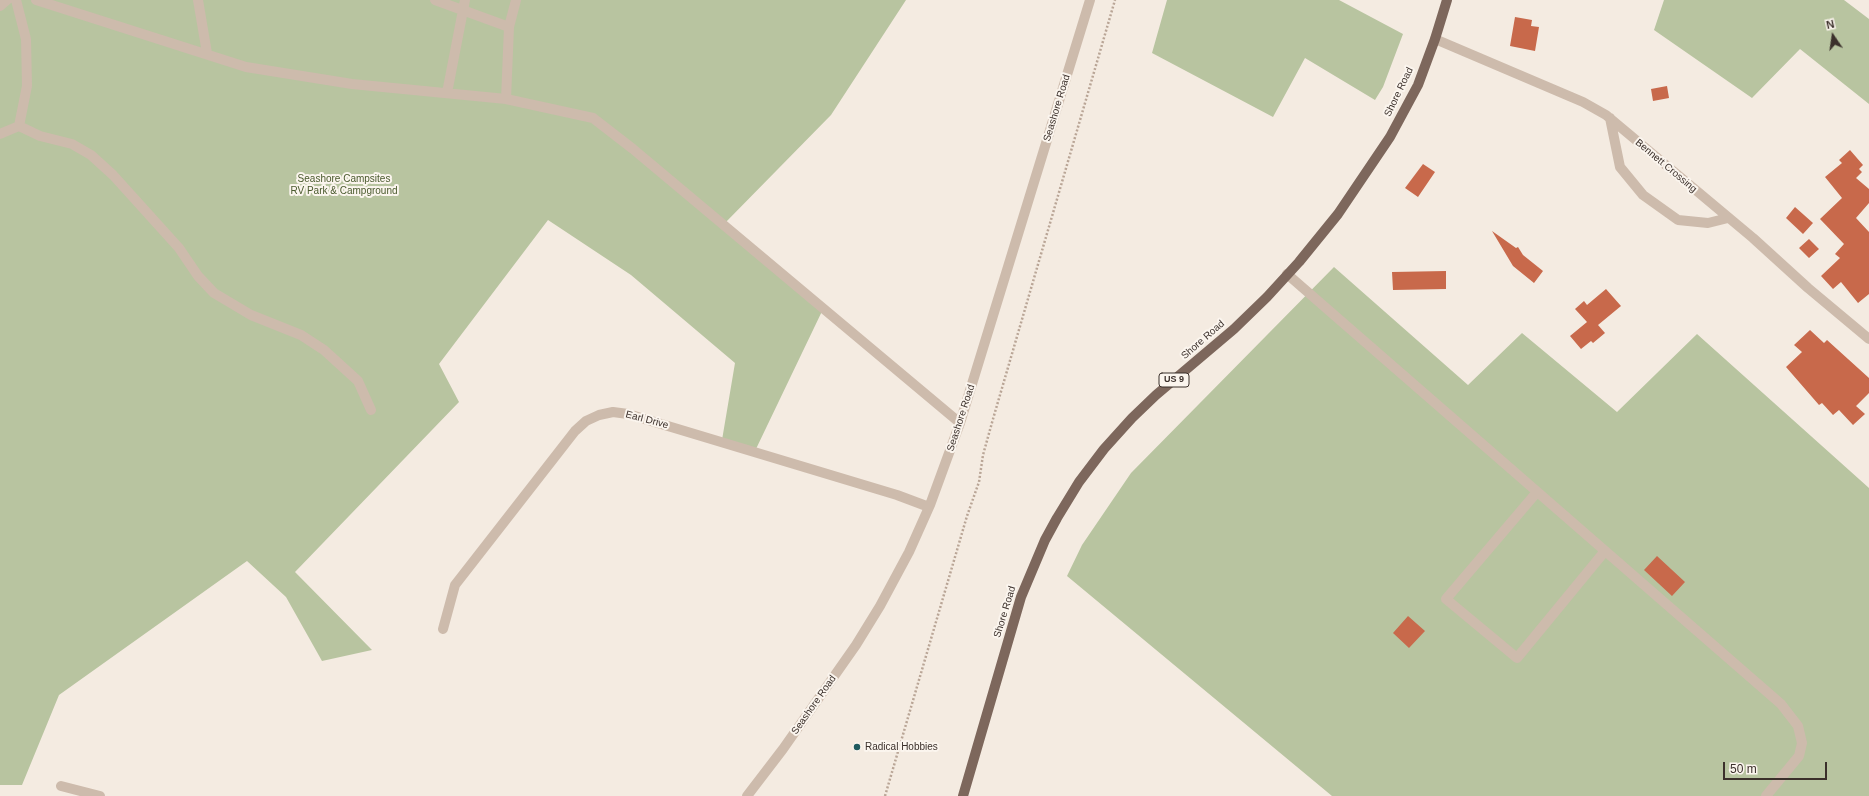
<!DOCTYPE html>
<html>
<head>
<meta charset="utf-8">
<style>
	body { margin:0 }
	#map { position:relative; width:1869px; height:796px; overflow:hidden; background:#f4ebe1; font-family:Arial,sans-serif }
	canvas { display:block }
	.north { position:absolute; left:1813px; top:16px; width:40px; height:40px; -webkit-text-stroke:3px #fbf5ee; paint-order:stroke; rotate:347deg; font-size:11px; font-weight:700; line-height:16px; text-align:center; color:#3b302b }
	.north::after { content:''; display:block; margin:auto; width:14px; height:18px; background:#3b302b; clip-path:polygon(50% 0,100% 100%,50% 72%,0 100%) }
	.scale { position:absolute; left:1723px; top:762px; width:104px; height:18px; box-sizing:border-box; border:2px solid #3b302b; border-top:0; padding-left:5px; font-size:12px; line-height:14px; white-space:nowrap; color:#3b302b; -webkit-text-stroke:3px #fbf5ee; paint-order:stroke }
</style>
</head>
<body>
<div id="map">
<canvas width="1869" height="796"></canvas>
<div class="north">N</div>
<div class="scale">50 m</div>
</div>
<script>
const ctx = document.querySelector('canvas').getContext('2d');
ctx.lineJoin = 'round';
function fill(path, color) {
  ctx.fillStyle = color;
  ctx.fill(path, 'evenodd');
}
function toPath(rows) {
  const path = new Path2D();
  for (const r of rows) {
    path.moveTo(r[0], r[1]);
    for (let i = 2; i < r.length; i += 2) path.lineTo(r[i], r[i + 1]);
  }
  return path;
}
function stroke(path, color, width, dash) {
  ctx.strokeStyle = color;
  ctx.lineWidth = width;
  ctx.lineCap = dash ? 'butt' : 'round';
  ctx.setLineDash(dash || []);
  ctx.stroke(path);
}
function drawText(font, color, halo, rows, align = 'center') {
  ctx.font = font + ' Arial,sans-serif';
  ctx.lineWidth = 4;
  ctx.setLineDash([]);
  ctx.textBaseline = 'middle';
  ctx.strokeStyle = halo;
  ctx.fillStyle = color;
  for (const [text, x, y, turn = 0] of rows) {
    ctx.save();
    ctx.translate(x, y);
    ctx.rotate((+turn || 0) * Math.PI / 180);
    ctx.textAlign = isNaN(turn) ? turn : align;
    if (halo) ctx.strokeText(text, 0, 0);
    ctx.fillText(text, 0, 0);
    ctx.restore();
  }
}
const green = toPath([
	[0,0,906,0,831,115,724,224,825,305,755,451,722,440,735,363,631,275,548,220,439,364,459,402,295,572,372,650,322,661,286,597,247,561,59,695,22,785,0,785],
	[1167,0,1339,0,1403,34,1383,87,1375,100,1305,58,1273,117,1152,53],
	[1664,0,1844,0,1869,19,1869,104,1800,49,1752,98,1654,30],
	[1334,267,1468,385,1522,333,1617,412,1697,334,1869,488,1869,796,1332,796,1067,576,1082,545,1131,473]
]);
const building = toPath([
	[1515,17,1532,20,1531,26,1539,27,1535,51,1510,46],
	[1667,86,1669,98,1653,101,1651,89],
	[1850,150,1863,165,1859,169,1862,172,1856,178,1869,189,1869,203,1856,218,1869,232,1869,294,1858,303,1841,282,1833,289,1821,276,1840,258,1835,254,1844,244,1820,219,1842,198,1825,177,1842,163,1839,160],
	[1423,164,1435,172,1418,197,1405,188],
	[1795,207,1813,223,1803,234,1786,218],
	[1492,231,1516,248,1518,247,1523,255,1543,271,1534,283,1513,266],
	[1809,239,1819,249,1809,258,1799,248],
	[1446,271,1446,289,1393,290,1392,272],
	[1606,289,1621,306,1598,325,1605,333,1593,343,1591,341,1581,349,1570,336,1587,322,1575,309,1584,301,1587,305],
	[1810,330,1824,343,1827,340,1869,378,1869,393,1856,406,1865,414,1853,425,1839,410,1833,415,1822,403,1819,405,1786,367,1802,352,1794,345],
	[1657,556,1685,582,1672,596,1644,570],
	[1408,616,1425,631,1409,648,1393,633]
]);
const path = toPath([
	[885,796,967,516,979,482,983,455,993,419,1115,0]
]);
const minor = toPath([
	[36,0,246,67,352,84,506,99,509,27,516,0],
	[198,0,207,53],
	[435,0,509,27],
	[0,6,7,0],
	[1435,39,1583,102,1606,115,1753,238,1808,288,1869,339],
	[447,93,465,0],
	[506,99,593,118,633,149,960,423],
	[1610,118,1620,167,1643,195,1678,220,1708,223,1728,218],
	[19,126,40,136,72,144,91,155,113,175,179,248,198,276,214,293,251,315,301,335,324,350,358,381,371,410],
	[0,134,19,126,27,86,26,39,16,0],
	[1287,274,1781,704,1798,726,1802,743,1799,756,1766,796],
	[1537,492,1446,599,1517,658,1605,551],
	[443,629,455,585,575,431,586,421,599,415,613,412,628,414,897,495,929,507],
	[61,786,100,796],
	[747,796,783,749,856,645,880,606,909,552,930,505,960,423,1090,0]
]);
const major = toPath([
	[963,796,1021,597,1045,540,1057,518,1079,482,1104,449,1132,418,1156,395,1234,329,1267,297,1299,262,1338,214,1390,137,1418,85,1435,39,1447,0]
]);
const markers = [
	[857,747,4,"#1f5a5e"]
];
const shields = [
	[1174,380,30]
];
const shieldNames = [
	["US 9",1174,380]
];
const streetNames = [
	["Shore Road",1399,92,-64],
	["Seashore Road",1057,108,-73],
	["Bennett Crossing",1666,166,40],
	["Shore Road",1203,340,-41],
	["Seashore Road",961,418,-72],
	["Earl Drive",647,420,15],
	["Shore Road",1005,612,-73],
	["Seashore Road",814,705,-55]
];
const parkNames = [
	["Seashore Campsites",344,179],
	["RV Park & Campground",344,191]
];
const poiNames = [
	["Radical Hobbies",865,747]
];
fill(green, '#b8c4a0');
fill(building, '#c8694b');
stroke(path, '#b9a596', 2.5, [2, 2]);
stroke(minor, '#cdbbac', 10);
stroke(major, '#7d675c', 10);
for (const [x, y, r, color] of markers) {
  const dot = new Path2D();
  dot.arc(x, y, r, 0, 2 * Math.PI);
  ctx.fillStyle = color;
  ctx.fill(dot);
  stroke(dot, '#fbf5ee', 1.5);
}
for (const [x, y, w] of shields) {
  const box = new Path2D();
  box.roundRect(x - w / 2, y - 7, w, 14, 3);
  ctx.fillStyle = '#fbf5ee';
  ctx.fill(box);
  stroke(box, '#3b302b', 1);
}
drawText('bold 9px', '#3b302b', null, shieldNames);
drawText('10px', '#3b302b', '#fbf5ee', streetNames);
drawText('10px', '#4a5a2e', '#fbf5ee', parkNames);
drawText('10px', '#3b302b', '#fbf5ee', poiNames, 'left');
</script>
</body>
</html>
